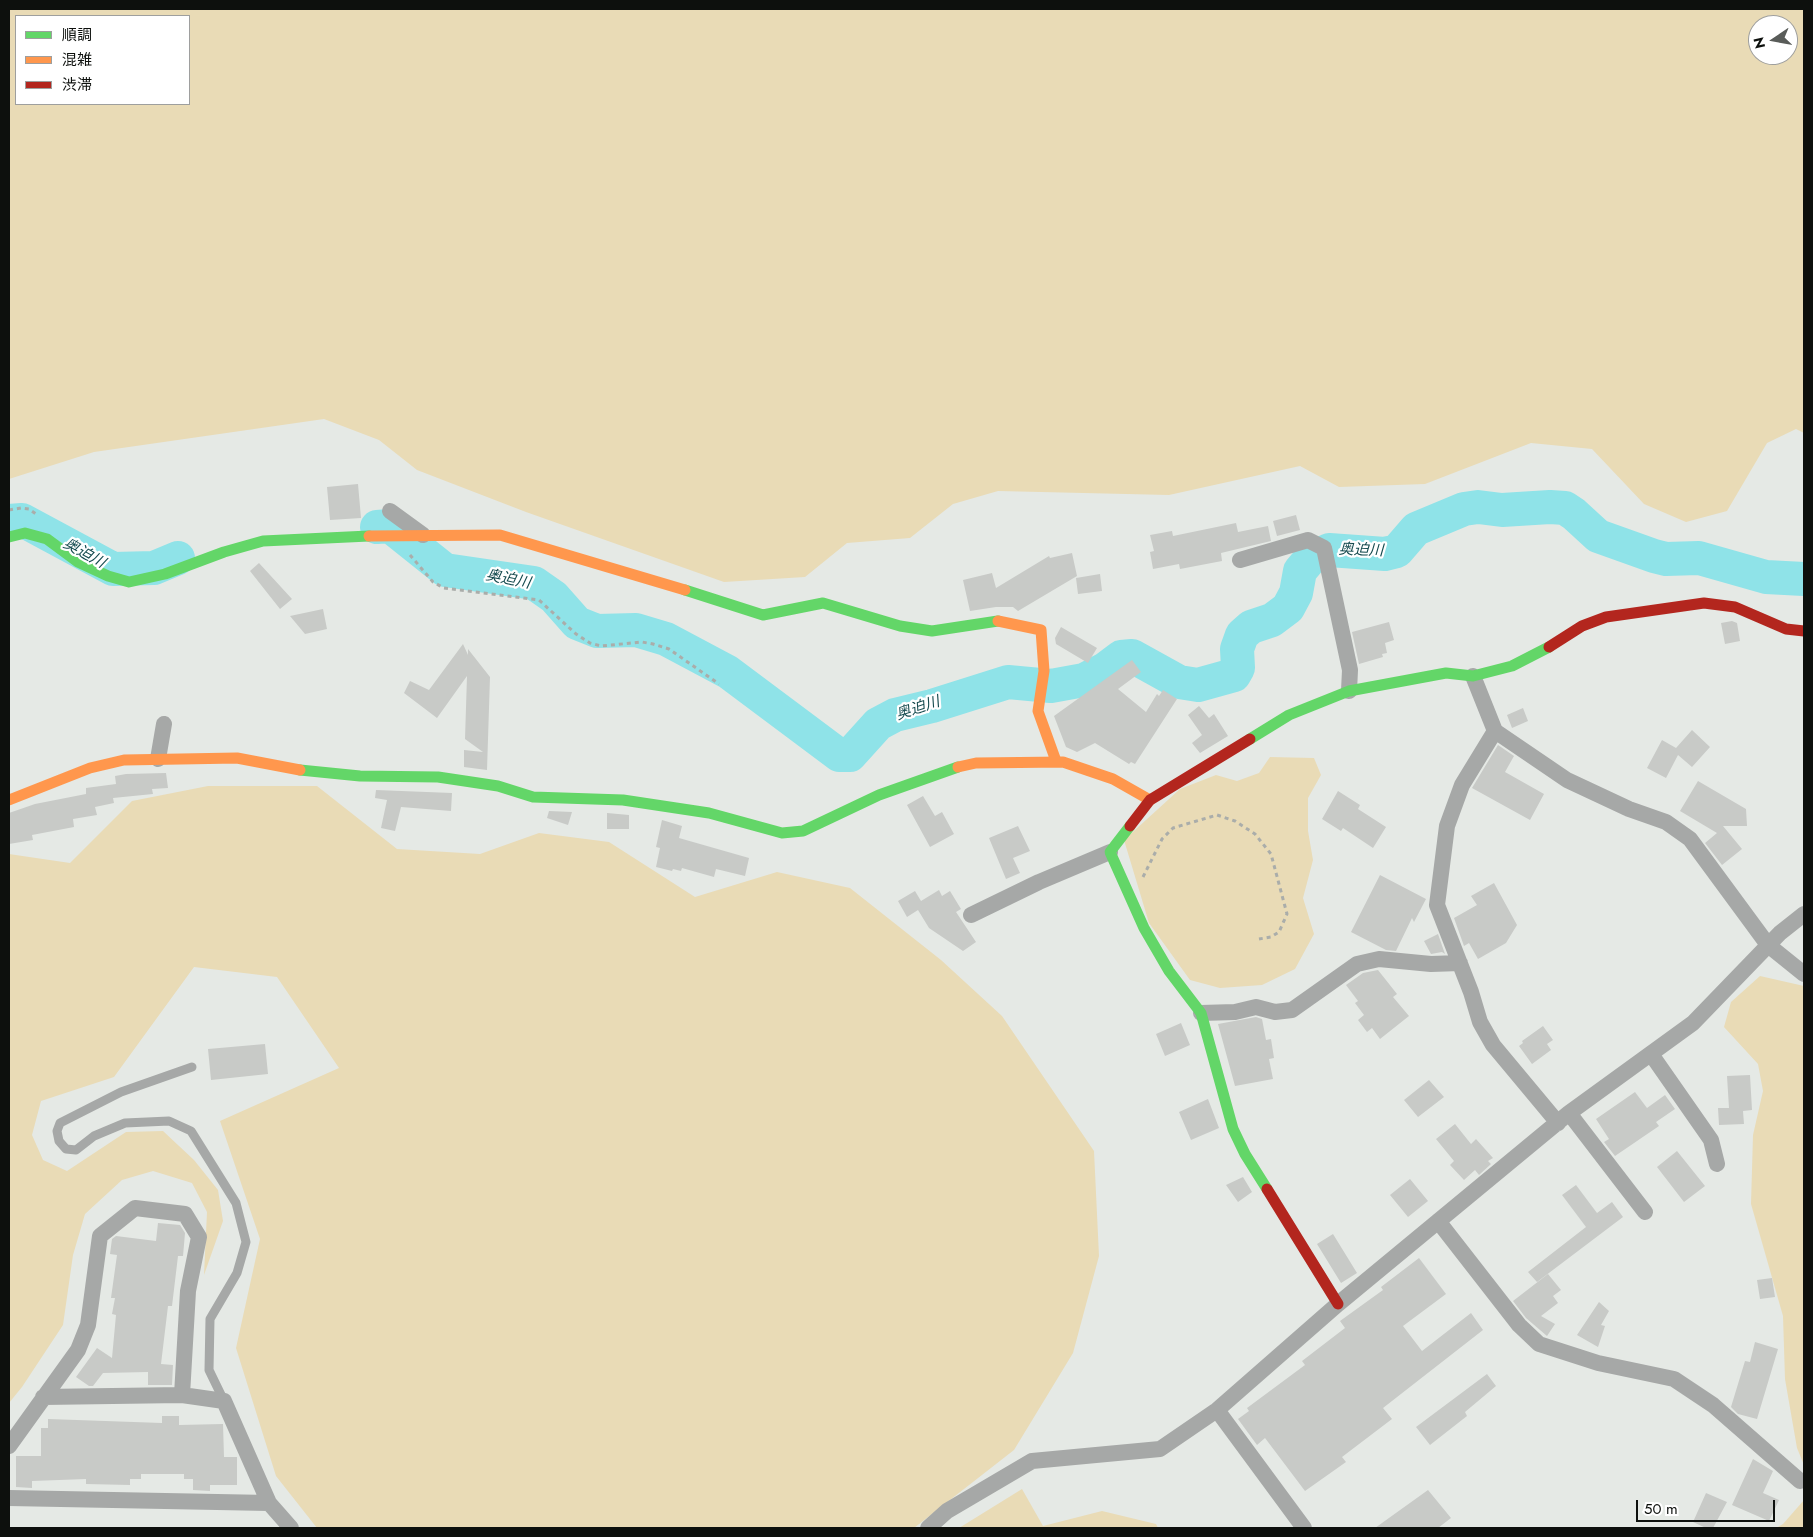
<!DOCTYPE html>
<html>
<head>
<meta charset="utf-8">
<style>
	body { margin:0 }
	#map { position:relative; width:1813px; height:1537px; overflow:hidden; background:#e5e9e5; font-family:Jost,"Noto Sans JP",sans-serif }
	canvas { display:block }
	.frame { position:absolute; inset:0; border:10px solid #0d100d; pointer-events:none }
	.legend { position:absolute; left:15px; top:15px; width:175px; height:90px; box-sizing:border-box; background:#fff; border:1px solid #9e9f9e; margin:0; padding:6px 9px; list-style:none; font-size:15px; color:#0d100d }
	.legend li { display:flex; align-items:center; gap:10px; height:25px }
	.legend b { width:25px; border:1px solid #9e9f9e }
	.north { position:absolute; left:1748px; top:15px; width:50px; height:50px; box-sizing:border-box; background:#fff; border:1px solid #9e9f9e; border-radius:50%; rotate:258deg; font-size:14px; font-weight:700; line-height:20px; text-align:center; color:#0d100d }
	.north::after { content:''; display:block; margin:auto; width:18px; height:22px; background:#595c59; clip-path:polygon(50% 0,100% 100%,50% 72%,0 100%) }
	.scale { position:absolute; left:1636px; top:1500px; width:139px; height:22px; box-sizing:border-box; border:2px solid #0d100d; border-top:0; padding-left:6px; font-size:15px; line-height:18px; white-space:nowrap; color:#0d100d; -webkit-text-stroke:4px #fff; paint-order:stroke }
</style>
</head>
<body>
<div id="map">
<canvas width="1813" height="1537"></canvas>
<div class="frame"></div>
<ul class="legend">
<li><b style="height:6px;background:#63d668"></b>順調</li>
<li><b style="height:6px;background:#ff974d"></b>混雑</li>
<li><b style="height:6px;background:#b3261e"></b>渋滞</li>
</ul>
<div class="north">N</div>
<div class="scale">50 m</div>
</div>
<script>
const ctx = document.querySelector('canvas').getContext('2d');
ctx.lineJoin = 'round';
function fill(path, color) {
  ctx.fillStyle = color;
  ctx.fill(path, 'evenodd');
}
function toPath(rows) {
  const path = new Path2D();
  for (const r of rows) {
    path.moveTo(r[0], r[1]);
    for (let i = 2; i < r.length; i += 2) path.lineTo(r[i], r[i + 1]);
  }
  return path;
}
function stroke(path, color, width, dash) {
  ctx.strokeStyle = color;
  ctx.lineWidth = width;
  ctx.lineCap = dash ? 'butt' : 'round';
  ctx.setLineDash(dash || []);
  ctx.stroke(path);
}
function drawText(font, color, halo, rows, align = 'center') {
  ctx.font = font + ' Jost,"Noto Sans JP",sans-serif';
  ctx.lineWidth = 4.5;
  ctx.setLineDash([]);
  ctx.textBaseline = 'middle';
  ctx.strokeStyle = halo;
  ctx.fillStyle = color;
  for (const [text, x, y, turn = 0] of rows) {
    ctx.save();
    ctx.translate(x, y);
    ctx.rotate((+turn || 0) * Math.PI / 180);
    ctx.textAlign = isNaN(turn) ? turn : align;
    if (halo) ctx.strokeText(text, 0, 0);
    ctx.fillText(text, 0, 0);
    ctx.restore();
  }
}
const green = toPath([
	[9,9,1804,9,1804,433,1796,429,1767,443,1727,511,1686,522,1644,504,1592,449,1531,443,1425,484,1339,487,1300,466,1169,495,998,491,953,504,910,538,847,543,805,577,724,582,526,512,417,470,379,440,324,419,94,452,9,479],
	[16,16,189,16,189,104,16,104],
	[1758,25,1788,25,1788,55,1758,55],
	[1270,757,1314,758,1321,775,1308,798,1308,831,1313,860,1303,898,1314,934,1295,969,1262,985,1220,988,1190,980,1149,923,1124,840,1180,789,1216,775,1237,781,1259,773],
	[208,786,317,786,397,849,480,854,539,833,609,842,695,897,777,872,850,888,941,960,1002,1016,1094,1151,1099,1256,1073,1353,1014,1450,914,1528,317,1528,276,1476,236,1348,260,1239,220,1121,339,1068,277,977,194,967,114,1077,41,1101,32,1135,43,1160,67,1171,126,1132,163,1131,194,1160,218,1190,223,1221,204,1275,207,1212,192,1183,153,1171,122,1180,85,1214,73,1255,63,1325,22,1387,9,1403,9,854,70,863,132,801],
	[1760,976,1804,986,1804,1465,1797,1448,1785,1379,1783,1316,1751,1204,1753,1135,1763,1091,1758,1064,1724,1027,1731,1002],
	[1022,1489,1043,1526,1102,1511,1156,1524,1158,1528,959,1528],
	[1804,1500,1804,1528,1776,1528,1783,1524]
]);
const river = toPath([
	[9,521,22,520,113,569,154,568,178,558],
	[377,527,390,526,445,570,534,583,554,597,577,623,597,631,636,630,666,639,728,672,839,755,850,755,878,724,895,715,932,706,1008,682,1051,686,1084,680,1105,669,1121,657,1132,656,1179,682,1198,685,1234,675,1238,668,1237,649,1242,635,1251,627,1272,620,1288,608,1296,593,1300,571,1310,559,1329,550,1385,554,1397,551,1416,529,1464,509,1478,507,1502,510,1550,507,1565,508,1574,514,1598,536,1654,556,1666,559,1699,558,1766,577,1804,579]
]);
const building = toPath([
	[358,484,361,518,330,520,327,487],
	[1296,515,1300,530,1277,536,1273,521],
	[1236,523,1238,532,1268,526,1271,541,1221,553,1222,561,1180,569,1179,564,1153,569,1150,552,1154,551,1150,535,1172,531,1173,536],
	[1072,553,1077,576,1018,611,1013,607,996,607,970,611,963,580,992,573,996,588,1049,556,1050,558],
	[259,563,292,599,280,609,250,571],
	[1100,574,1102,591,1078,594,1076,578],
	[323,609,327,629,305,634,290,616],
	[1732,621,1737,623,1740,641,1725,644,1721,623],
	[1389,622,1394,640,1385,643,1387,653,1382,654,1383,657,1359,664,1352,632],
	[1061,627,1097,648,1088,663,1056,644,1055,638],
	[463,644,468,655,468,649,490,677,487,770,464,767,464,750,483,752,465,739,467,676,437,718,404,693,410,681,429,690],
	[1132,660,1141,672,1118,689,1146,712,1157,694,1159,696,1163,690,1177,699,1135,764,1131,762,1129,764,1095,743,1077,752,1066,747,1054,716],
	[1199,706,1209,718,1214,714,1228,736,1200,753,1192,743,1202,735,1188,715],
	[1523,708,1528,721,1512,728,1507,715],
	[1692,730,1710,747,1692,767,1678,755,1666,778,1647,768,1662,740,1676,748],
	[1498,745,1514,756,1505,772,1544,794,1530,820,1472,788],
	[166,773,168,788,152,789,153,794,113,798,114,803,95,807,97,815,73,819,74,827,32,835,33,840,9,844,9,813,35,804,86,794,86,788,116,784,115,776,126,774],
	[1698,781,1746,809,1747,826,1723,826,1742,849,1722,865,1705,843,1717,833,1680,811],
	[376,790,452,793,451,811,401,807,395,831,381,828,387,800,375,798],
	[1338,791,1360,805,1358,809,1386,827,1373,848,1343,828,1341,831,1322,819],
	[923,796,935,816,942,812,954,834,930,847,907,805],
	[549,811,572,812,568,825,547,818],
	[607,813,629,815,629,829,607,829],
	[662,820,682,826,679,838,749,858,745,876,716,869,714,877,682,868,681,871,673,869,672,871,656,867,660,848,656,847],
	[1018,826,1030,851,1013,858,1020,873,1006,879,989,838],
	[1380,875,1426,899,1414,922,1412,918,1396,951,1386,950,1351,932],
	[1494,883,1517,925,1506,943,1478,959,1469,943,1464,946,1454,918,1477,905,1471,896],
	[939,890,942,896,950,891,961,909,956,912,976,942,963,951,929,928,918,910,907,917,898,901,915,891,921,901],
	[1438,934,1445,954,1442,952,1431,954,1424,941],
	[1378,970,1397,994,1393,997,1409,1016,1380,1039,1372,1028,1367,1032,1358,1020,1364,1015,1355,1003,1358,1001,1346,985,1363,973],
	[1256,1017,1262,1019,1266,1040,1271,1039,1274,1058,1269,1059,1273,1079,1235,1086,1218,1024],
	[1181,1023,1190,1045,1165,1056,1156,1034],
	[1543,1026,1553,1040,1547,1044,1551,1050,1532,1064,1519,1046,1523,1043,1522,1041],
	[265,1044,268,1074,211,1080,208,1049],
	[1750,1075,1752,1110,1743,1111,1744,1124,1719,1125,1718,1108,1729,1108,1727,1076],
	[1429,1080,1444,1097,1418,1117,1404,1100],
	[1635,1092,1647,1108,1665,1095,1675,1109,1656,1122,1659,1126,1615,1156,1604,1142,1609,1139,1596,1119],
	[1208,1099,1219,1128,1191,1140,1179,1112],
	[1455,1124,1471,1144,1476,1139,1493,1158,1488,1161,1491,1164,1479,1175,1475,1170,1464,1180,1450,1165,1454,1161,1436,1139],
	[1677,1151,1705,1186,1684,1202,1657,1167],
	[1243,1177,1252,1192,1238,1202,1226,1185],
	[1410,1179,1428,1201,1408,1217,1390,1195],
	[1576,1185,1597,1213,1612,1202,1623,1217,1537,1282,1528,1272,1586,1227,1562,1195],
	[158,1223,180,1225,185,1233,183,1256,178,1256,172,1306,168,1306,161,1364,173,1365,172,1385,148,1385,148,1372,103,1373,93,1386,89,1386,76,1377,97,1348,112,1358,116,1315,112,1314,115,1298,111,1298,117,1255,110,1254,112,1239,116,1236,156,1241],
	[1333,1234,1357,1273,1341,1283,1317,1244],
	[1419,1258,1446,1294,1403,1326,1422,1351,1471,1313,1483,1330,1383,1408,1392,1419,1342,1457,1346,1462,1305,1491,1265,1438,1257,1445,1238,1419,1249,1411,1247,1408,1305,1365,1302,1361,1345,1328,1340,1321,1383,1290,1381,1287],
	[1548,1274,1561,1290,1553,1296,1558,1303,1541,1316,1555,1324,1547,1336,1526,1318,1513,1301],
	[1772,1278,1775,1297,1760,1299,1757,1280],
	[1599,1302,1609,1311,1601,1325,1605,1326,1598,1347,1577,1335],
	[1755,1342,1778,1349,1757,1419,1738,1414,1731,1407,1745,1361,1750,1362],
	[1487,1374,1496,1386,1465,1412,1467,1416,1430,1445,1416,1427],
	[162,1416,179,1416,179,1425,223,1424,224,1457,237,1457,237,1485,210,1485,210,1491,193,1490,193,1479,184,1479,184,1474,141,1474,141,1479,130,1479,130,1485,86,1484,86,1479,32,1481,32,1488,16,1487,16,1456,41,1456,41,1428,48,1428,48,1419,162,1423],
	[1753,1459,1773,1471,1763,1493,1779,1500,1769,1521,1732,1505],
	[1428,1490,1451,1518,1438,1528,1375,1528],
	[1706,1493,1727,1502,1713,1528,1706,1528,1693,1522]
]);
const path = toPath([
	[9,510,21,508,29,509,36,514],
	[410,555,433,582,444,588,539,600,576,634,590,643,601,646,642,642,653,644,669,649,719,684],
	[1143,877,1162,839,1173,828,1217,815,1235,821,1255,834,1271,854,1287,914,1279,932,1271,937,1259,939]
]);
const lane = toPath([
	[192,1067,121,1092,60,1123,57,1131,59,1141,66,1149,76,1150,94,1136,125,1123,169,1121,191,1131,236,1203,246,1242,237,1273,210,1319,209,1370,224,1401]
]);
const street = toPath([
	[390,511,423,535],
	[1240,560,1308,540,1324,548,1350,670,1349,691],
	[1473,676,1495,731,1567,780,1629,809,1666,822,1690,839,1768,945,1804,974],
	[1495,731,1462,785,1447,826,1437,905,1471,992,1480,1022,1493,1045,1558,1123],
	[158,759,164,724],
	[971,915,1039,882,1110,852],
	[1201,1013,1235,1012,1256,1007,1275,1012,1292,1010,1357,964,1379,959,1431,964,1460,963],
	[1651,1054,1711,1140,1717,1164],
	[1569,1113,1645,1212],
	[1438,1221,1519,1325,1539,1344,1598,1363,1674,1379,1713,1405,1800,1481],
	[43,1397,182,1395,224,1401,269,1503,291,1528],
	[1217,1410,1304,1528],
	[9,1446,78,1350,88,1325,100,1236,135,1208,185,1214,199,1237,188,1291,182,1395],
	[9,1498,269,1503],
	[928,1528,947,1511,1032,1461,1160,1449,1217,1410,1338,1304,1569,1113,1693,1023,1780,933,1804,914]
]);
const fast = toPath([
	[9,537,25,533,47,539,78,562,108,576,129,582,165,574,224,552,263,541,369,536],
	[685,590,763,615,823,603,900,626,932,631,998,621],
	[1250,739,1289,715,1349,691,1446,673,1473,676,1512,666,1549,647],
	[300,770,360,776,438,777,498,786,533,797,623,800,709,813,782,833,803,831,879,795,958,767],
	[1130,826,1110,852,1144,928,1169,971,1201,1013,1233,1129,1245,1154,1267,1189]
]);
const slow = toPath([
	[369,536,500,535,685,590],
	[998,621,1041,630,1044,671,1038,711,1056,761],
	[958,767,976,763,1063,762,1113,779,1150,800],
	[9,800,90,768,124,760,237,758,300,770]
]);
const jam = toPath([
	[1549,647,1582,626,1606,617,1704,603,1735,607,1786,629,1804,631],
	[1130,826,1150,800,1250,739],
	[1267,1189,1338,1304]
]);
const waterNames = [
	["奥迫川",1361,551,2],
	["奥迫川",84,554,29],
	["奥迫川",508,580,11],
	["奥迫川",918,709,-18]
];
fill(green, '#e9dbb6');
stroke(river, '#8fe3e8', 34);
fill(building, '#c8cac7');
stroke(path, '#aaadaa', 3, [4, 4]);
stroke(lane, '#a6a8a7', 9);
stroke(street, '#a6a8a7', 16);
stroke(fast, '#63d668', 11);
stroke(slow, '#ff974d', 11);
stroke(jam, '#b3261e', 11);
drawText('italic 15px', '#13494d', '#fff', waterNames);
</script>
</body>
</html>
